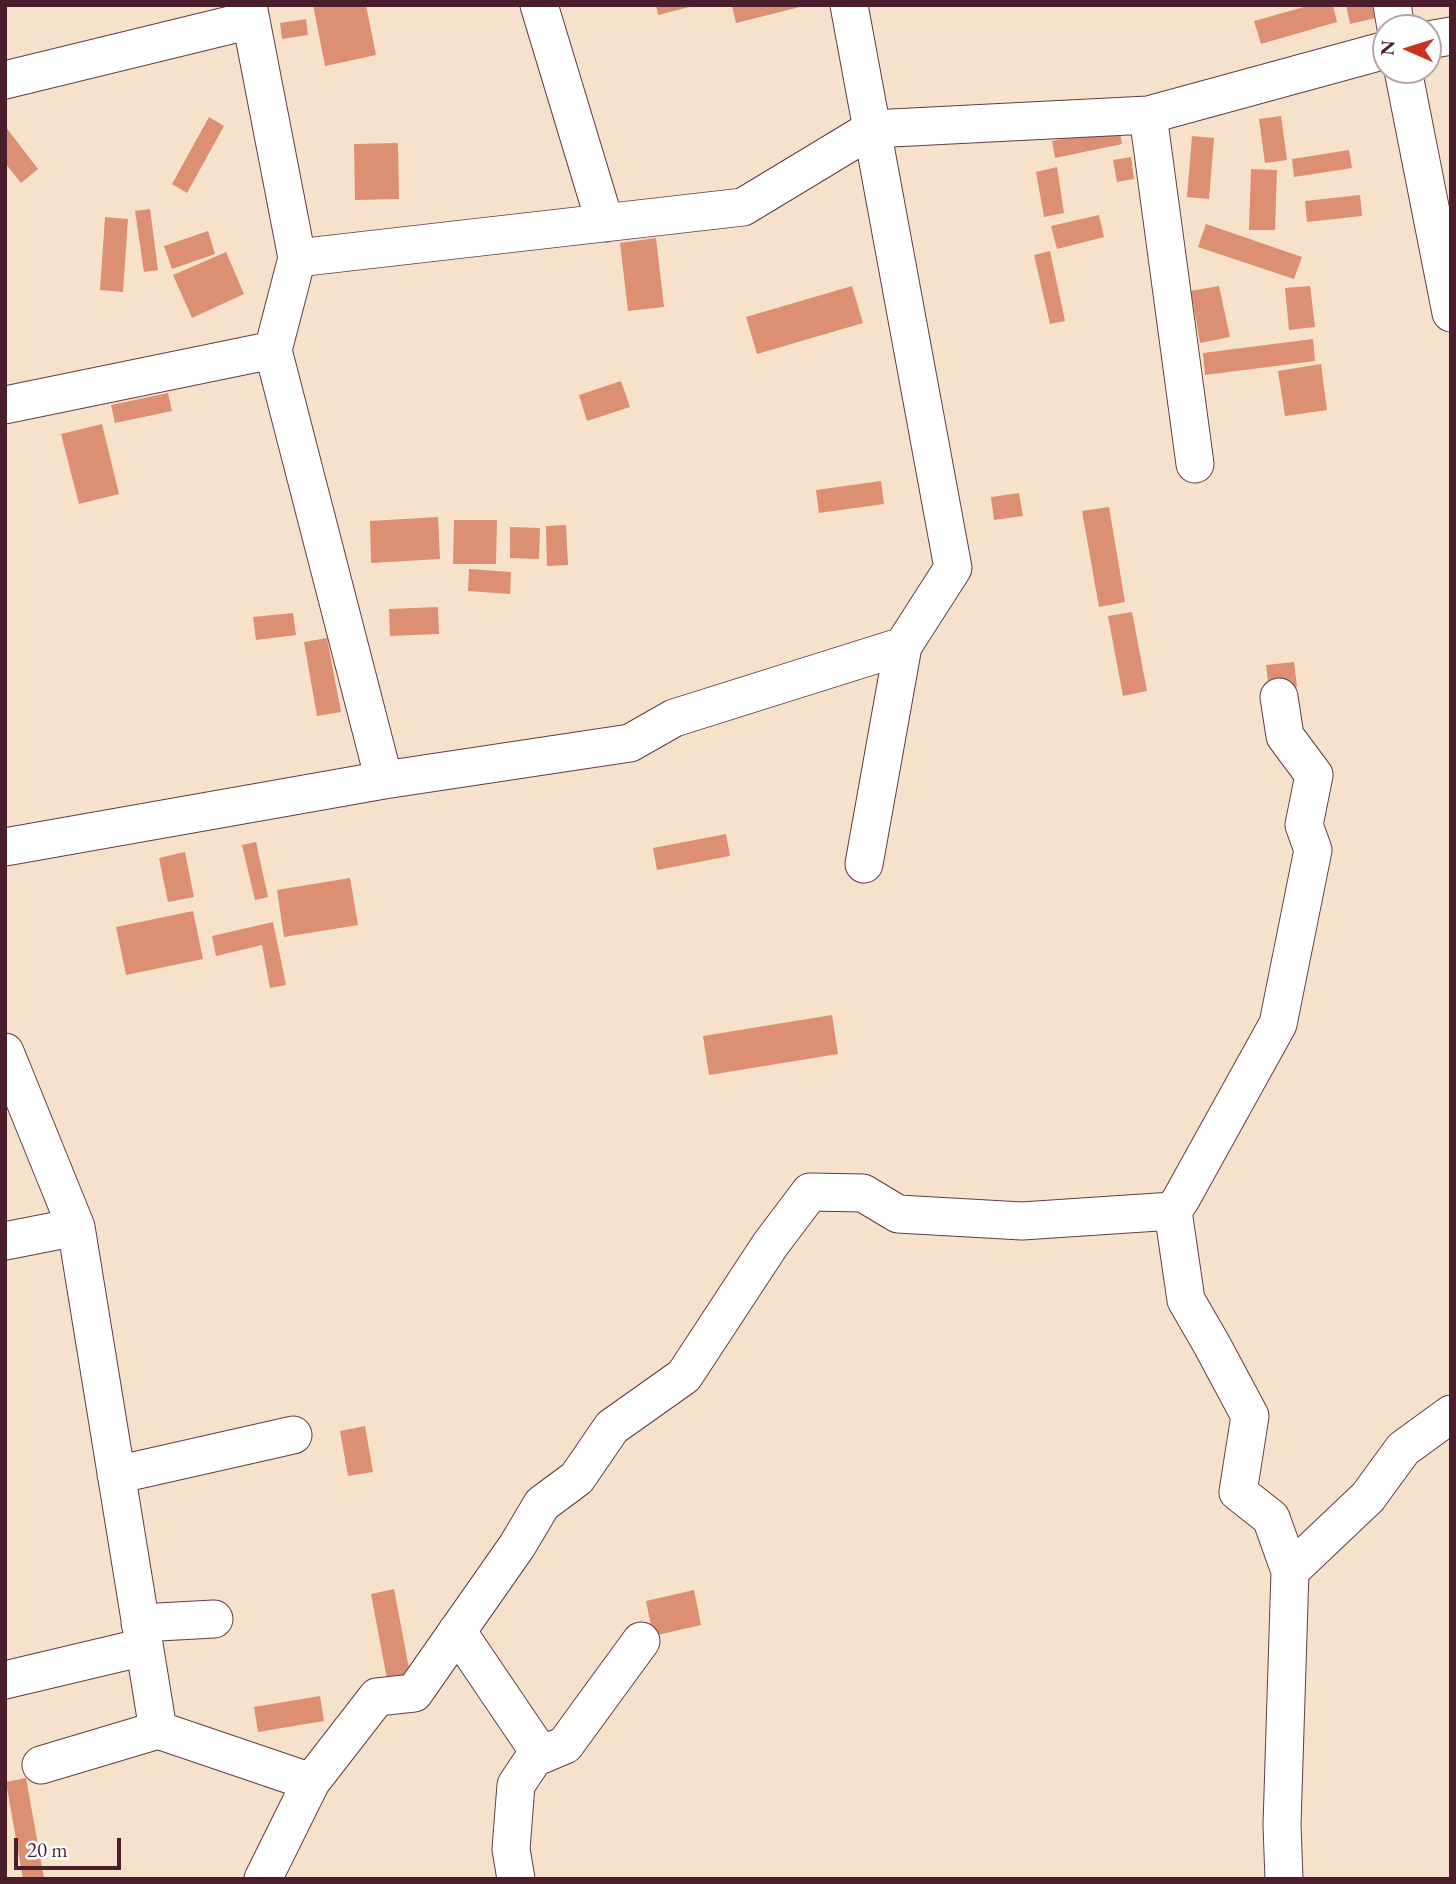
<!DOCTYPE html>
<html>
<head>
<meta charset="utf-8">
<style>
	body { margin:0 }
	#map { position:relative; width:1456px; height:1884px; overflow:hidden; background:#f6e2ca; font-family:"EB Garamond",serif }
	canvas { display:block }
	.frame { position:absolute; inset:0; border:7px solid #4a1f2b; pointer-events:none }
	.north { position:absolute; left:1372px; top:14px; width:70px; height:70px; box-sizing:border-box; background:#fff; border:2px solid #b7a5aa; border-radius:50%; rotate:273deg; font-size:19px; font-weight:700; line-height:28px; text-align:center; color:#4a1f2b }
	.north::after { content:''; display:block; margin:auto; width:24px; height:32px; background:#c8321e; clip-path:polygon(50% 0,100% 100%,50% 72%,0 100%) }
	.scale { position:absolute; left:14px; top:1838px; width:107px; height:32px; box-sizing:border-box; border:4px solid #4a1f2b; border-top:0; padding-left:9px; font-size:21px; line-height:24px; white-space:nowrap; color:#4a1f2b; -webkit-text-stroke:5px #fff; paint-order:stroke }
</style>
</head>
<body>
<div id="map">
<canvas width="1456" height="1884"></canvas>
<div class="frame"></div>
<div class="north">N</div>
<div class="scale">20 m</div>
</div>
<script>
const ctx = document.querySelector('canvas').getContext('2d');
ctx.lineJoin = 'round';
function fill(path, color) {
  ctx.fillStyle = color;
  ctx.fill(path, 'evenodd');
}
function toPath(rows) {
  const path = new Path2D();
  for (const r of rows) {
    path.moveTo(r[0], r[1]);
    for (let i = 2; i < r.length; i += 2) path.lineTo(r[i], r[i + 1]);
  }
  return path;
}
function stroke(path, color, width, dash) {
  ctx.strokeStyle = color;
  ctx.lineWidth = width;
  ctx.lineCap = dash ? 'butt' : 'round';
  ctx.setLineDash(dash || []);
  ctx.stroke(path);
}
const building = toPath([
	[313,5,366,5,376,55,325,66],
	[656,5,693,5,693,6,658,15],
	[735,5,804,5,804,6,736,23,732,6],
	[1311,5,1333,5,1337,22,1261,44,1254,21],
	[1346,5,1373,5,1376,18,1350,24],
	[306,19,308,35,282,39,280,23],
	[1281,116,1287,160,1265,163,1259,119],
	[209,117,224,126,187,193,172,184],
	[5,126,38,169,21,183,5,163],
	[1119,127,1122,144,1055,158,1052,141],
	[1192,136,1214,138,1209,199,1187,197],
	[398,143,399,199,355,200,354,144],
	[1349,150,1352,168,1294,177,1292,159],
	[1131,157,1134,179,1117,182,1113,160],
	[1057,167,1064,213,1044,217,1036,172],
	[1251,169,1277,170,1275,230,1249,230],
	[1360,195,1362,216,1307,222,1305,201],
	[150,209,158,270,144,272,135,211],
	[1099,215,1104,237,1057,249,1051,226],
	[105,217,128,219,123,292,100,290],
	[1206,224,1302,257,1294,279,1198,247],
	[208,231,215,254,172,269,164,246],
	[656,238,664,307,628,311,620,243],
	[1050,251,1065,321,1050,324,1034,255],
	[226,252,244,294,192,318,173,275],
	[852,286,863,323,757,354,746,317],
	[1219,286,1230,337,1200,343,1191,291],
	[1310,286,1315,327,1289,330,1285,288],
	[1313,339,1315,361,1205,375,1203,353],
	[1321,364,1327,410,1285,416,1278,371],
	[621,381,630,407,587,421,579,395],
	[168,393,172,411,115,423,111,405],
	[102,424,119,494,79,504,61,434],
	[881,481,884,504,819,513,816,490],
	[1019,493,1023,516,994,520,991,497],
	[1109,507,1125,602,1099,607,1082,511],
	[438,517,440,559,371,563,370,521],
	[454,520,497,520,496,564,453,564],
	[566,525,568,565,547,566,546,526],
	[510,527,540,528,539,559,510,558],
	[469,569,511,572,510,594,468,591],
	[438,607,439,634,390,636,389,609],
	[1132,612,1147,691,1123,696,1108,616],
	[293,613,296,635,256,640,253,617],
	[327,638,341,712,317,716,304,642],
	[1294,662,1297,687,1269,690,1266,665],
	[726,834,730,856,657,870,653,848],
	[256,842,268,897,255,900,242,845],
	[185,852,194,897,168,902,159,858],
	[350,878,358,925,284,937,277,890],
	[193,911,203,959,126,975,116,927],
	[273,922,286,985,270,988,262,945,216,956,212,936],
	[832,1015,838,1054,709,1075,703,1036],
	[365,1426,373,1472,348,1476,340,1431],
	[394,1589,411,1679,388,1684,371,1594],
	[694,1590,701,1625,653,1636,646,1601],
	[320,1696,324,1721,258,1732,254,1707],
	[26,1778,44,1878,42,1879,23,1879,6,1782]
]);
const minor = toPath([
	[539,5,605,223],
	[849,5,953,568,903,646,864,864],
	[1392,5,1396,28],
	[1428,40,1451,36],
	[1403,70,1451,313],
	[5,80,251,20],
	[1148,115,1195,464],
	[297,258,743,207,872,129,1148,115,1386,50],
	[273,350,384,780],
	[5,405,273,350,297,258,248,5],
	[1279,697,1285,736,1314,775,1304,825,1313,850,1278,1024,1181,1199,1173,1211,1186,1300,1212,1345,1250,1416,1238,1492,1271,1518,1290,1571,1282,1825,1284,1879],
	[5,847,384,780,630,743,674,718,903,646],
	[5,1052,76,1227,158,1730,311,1782],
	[5,1241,76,1227],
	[116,1475,293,1435],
	[1290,1571,1368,1497,1403,1449,1451,1414],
	[140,1623,214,1619],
	[457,1631,541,1755],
	[5,1680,144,1647],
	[41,1765,158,1730],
	[263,1879,311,1782,377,1697,414,1693,517,1546,542,1504,577,1478,612,1427,684,1376,770,1245,810,1192,863,1193,898,1214,1022,1221,1173,1211],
	[516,1879,511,1849,516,1785,534,1758,565,1745,641,1641]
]);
fill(building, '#dc8f72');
stroke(minor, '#643c43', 39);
stroke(minor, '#fff', 37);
</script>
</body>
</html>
